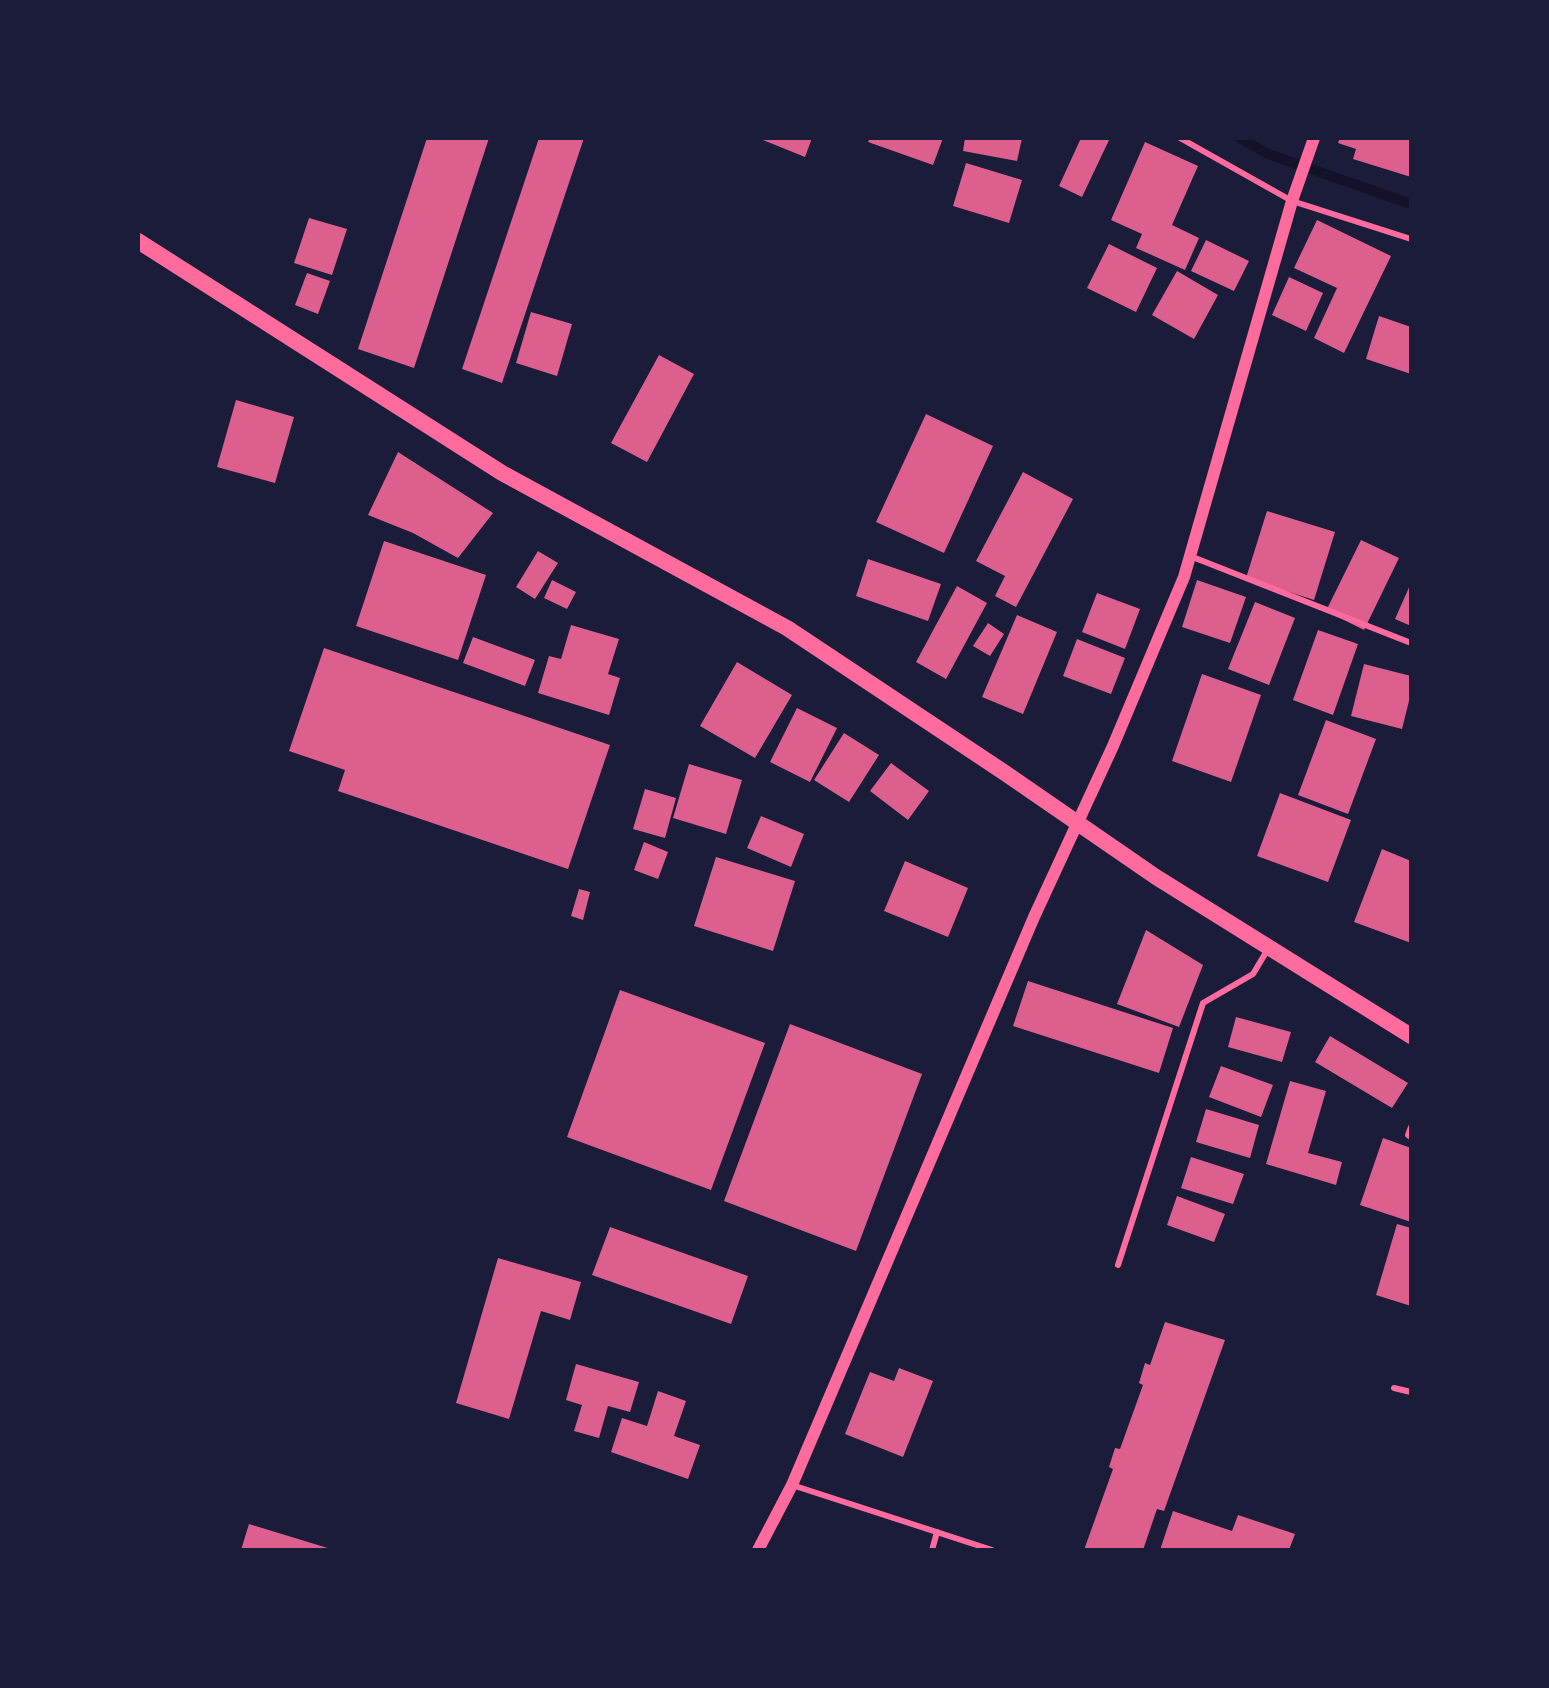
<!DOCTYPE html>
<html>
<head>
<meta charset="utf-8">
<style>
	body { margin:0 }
	#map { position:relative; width:1549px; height:1688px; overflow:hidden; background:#1b1b3a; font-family:Raleway,sans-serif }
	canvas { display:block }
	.frame { position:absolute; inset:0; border:140px solid #1b1b3a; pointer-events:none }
</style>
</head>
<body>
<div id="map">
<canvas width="1549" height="1688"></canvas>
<div class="frame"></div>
</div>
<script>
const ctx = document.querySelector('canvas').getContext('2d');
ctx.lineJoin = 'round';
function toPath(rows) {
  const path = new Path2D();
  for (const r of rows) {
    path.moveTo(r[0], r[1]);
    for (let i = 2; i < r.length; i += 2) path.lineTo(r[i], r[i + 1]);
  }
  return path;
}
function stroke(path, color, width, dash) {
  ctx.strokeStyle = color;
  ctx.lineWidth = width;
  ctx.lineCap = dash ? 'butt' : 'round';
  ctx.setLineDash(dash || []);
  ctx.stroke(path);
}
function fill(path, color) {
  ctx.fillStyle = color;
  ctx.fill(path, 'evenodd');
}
const stream = toPath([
	[1240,138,1268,154,1411,204]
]);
const building = toPath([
	[427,138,489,138,414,368,358,349],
	[539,138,584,138,502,383,462,369],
	[758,138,812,138,805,157],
	[870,138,943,138,933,165,868,142],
	[965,138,1022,138,1017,161,963,151],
	[1081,138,1110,138,1082,197,1059,186],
	[1340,138,1411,138,1411,177,1353,159,1356,149,1338,143],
	[1145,142,1198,166,1172,225,1199,238,1185,270,1136,248,1142,234,1111,220],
	[966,163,1022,180,1009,223,953,206],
	[309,218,347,229,332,275,294,263],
	[1317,220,1391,256,1344,353,1314,338,1337,288,1294,268],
	[1206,240,1249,261,1234,291,1191,271],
	[1109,244,1157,268,1136,312,1087,288],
	[1177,271,1218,295,1194,339,1152,315],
	[307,273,330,281,318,314,295,305],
	[1289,277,1323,293,1306,331,1272,315],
	[531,312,572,324,557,376,516,363],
	[1379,316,1411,327,1411,374,1366,359],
	[659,355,694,374,647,462,611,443],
	[236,400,294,417,275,483,217,467],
	[926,414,993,446,944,553,876,522],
	[398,452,493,513,458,558,413,533,368,515],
	[1023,472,1073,499,1016,607,995,596,1005,576,976,561],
	[1267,511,1335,532,1314,600,1246,578],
	[1361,540,1399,558,1364,630,1326,611],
	[384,541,486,575,458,660,356,626],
	[538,551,558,563,535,599,516,587],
	[868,559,941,584,928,621,856,596],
	[552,580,576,592,567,609,544,598],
	[1197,580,1246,597,1230,643,1182,627],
	[1411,583,1411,626,1395,619],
	[957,586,987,603,946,679,916,662],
	[1097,593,1140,609,1125,649,1082,632],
	[1255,602,1295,618,1269,685,1228,669],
	[1017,615,1057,632,1023,714,982,697],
	[988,623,1004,634,990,656,973,646],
	[571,625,619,639,608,674,620,678,609,715,538,693,549,656,561,659],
	[1318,630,1358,644,1333,715,1293,700],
	[473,637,535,660,525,686,463,663],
	[1077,639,1125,658,1111,694,1063,676],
	[324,648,610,745,568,869,338,791,345,770,289,751],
	[737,662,792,695,755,758,700,726],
	[1364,664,1411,676,1411,693,1402,729,1351,716],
	[1202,674,1261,695,1231,782,1172,761],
	[797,708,837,728,810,782,770,762],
	[1326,720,1376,739,1348,814,1298,795],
	[844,733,879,755,849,802,814,780],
	[891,763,929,791,908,820,870,791],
	[689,764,742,780,726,834,673,818],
	[645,789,676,798,665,838,633,829],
	[1280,793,1351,820,1328,882,1257,856],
	[761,816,804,834,791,867,747,848],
	[644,842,668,852,658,879,634,870],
	[1382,849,1411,861,1411,943,1354,922],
	[716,857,795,881,773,951,694,926],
	[905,861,968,888,948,937,884,911],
	[579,889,590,892,583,920,571,916],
	[1146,930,1203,965,1179,1027,1117,1004],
	[1028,981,1173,1028,1159,1073,1013,1026],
	[620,990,765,1043,711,1190,567,1137],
	[1236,1017,1291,1032,1282,1062,1228,1047],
	[790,1024,922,1074,856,1251,724,1201],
	[1330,1036,1408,1083,1392,1108,1315,1062],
	[1221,1066,1273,1085,1261,1117,1209,1097],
	[1290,1081,1326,1091,1308,1153,1342,1162,1336,1185,1266,1164],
	[1206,1109,1259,1125,1250,1158,1196,1142],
	[1383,1138,1411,1148,1411,1222,1360,1205],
	[1191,1157,1244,1174,1233,1204,1181,1188],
	[1177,1196,1225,1214,1214,1242,1167,1225],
	[1397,1224,1411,1228,1411,1306,1376,1295],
	[610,1227,748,1276,731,1324,592,1275],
	[498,1258,581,1282,570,1320,541,1311,509,1419,456,1403],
	[1165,1322,1225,1340,1164,1511,1157,1509,1143,1550,1084,1550,1113,1469,1109,1467,1115,1448,1120,1449,1143,1385,1139,1383,1145,1363,1150,1365],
	[576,1364,639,1382,630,1412,608,1406,599,1438,574,1431,582,1405,566,1400],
	[899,1368,933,1381,903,1457,845,1434,870,1372,894,1381],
	[658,1391,686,1401,674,1436,700,1445,688,1479,611,1452,622,1418,647,1426],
	[1173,1511,1232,1531,1238,1515,1295,1534,1289,1550,1160,1550],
	[249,1524,331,1549,331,1550,241,1550]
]);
const minor = toPath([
	[1180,138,1292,201,1411,239],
	[1190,556,1411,643],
	[1411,1127,1408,1135,1411,1137],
	[1118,1265,1203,1003,1253,974,1268,949],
	[1394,1388,1411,1392],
	[792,1485,992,1550],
	[932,1550,937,1532]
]);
const secondary = toPath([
	[758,1550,792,1485,1034,917,1113,746,1184,577,1292,201,1314,138]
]);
const trunk = toPath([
	[138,241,502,473,787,628,1005,773,1156,877,1411,1036]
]);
stroke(stream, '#12122b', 10);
fill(building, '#dd5f8e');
stroke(minor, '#ff6b9d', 6);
stroke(secondary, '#ff6b9d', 12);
stroke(trunk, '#ff6b9d', 16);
</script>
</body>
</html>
